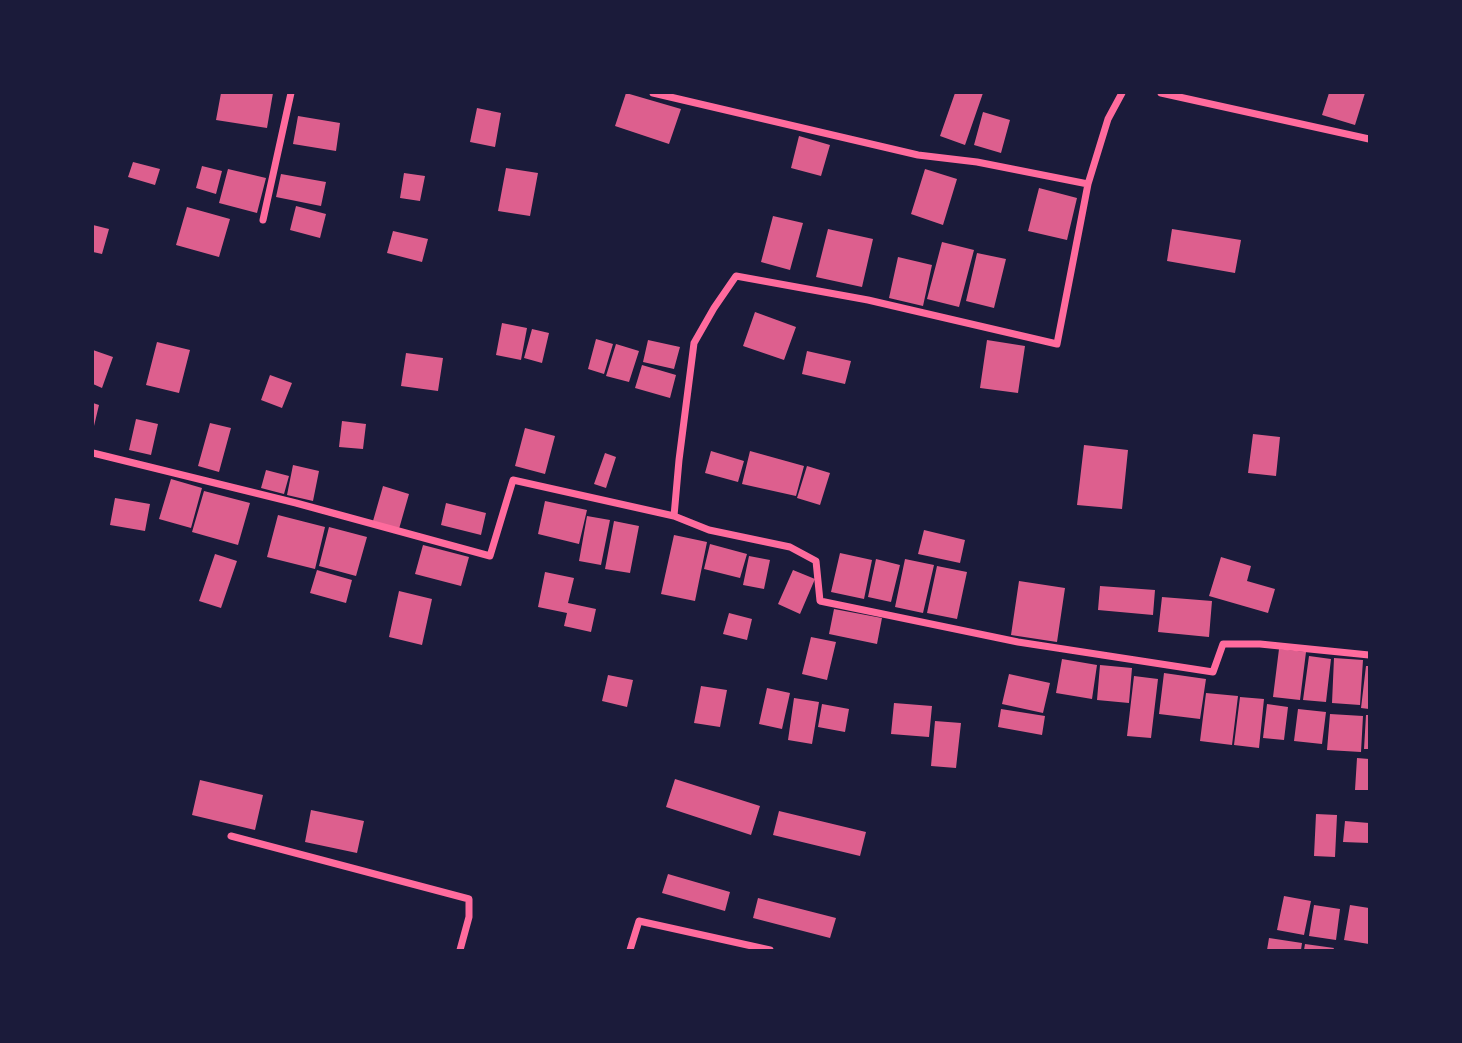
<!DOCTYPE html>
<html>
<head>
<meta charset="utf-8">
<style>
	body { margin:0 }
	#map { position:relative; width:1462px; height:1043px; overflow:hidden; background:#1b1b3a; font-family:Mulish,sans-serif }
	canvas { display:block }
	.frame { position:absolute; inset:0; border:94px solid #1b1b3a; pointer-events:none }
</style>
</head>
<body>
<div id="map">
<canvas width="1462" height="1043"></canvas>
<div class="frame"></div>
</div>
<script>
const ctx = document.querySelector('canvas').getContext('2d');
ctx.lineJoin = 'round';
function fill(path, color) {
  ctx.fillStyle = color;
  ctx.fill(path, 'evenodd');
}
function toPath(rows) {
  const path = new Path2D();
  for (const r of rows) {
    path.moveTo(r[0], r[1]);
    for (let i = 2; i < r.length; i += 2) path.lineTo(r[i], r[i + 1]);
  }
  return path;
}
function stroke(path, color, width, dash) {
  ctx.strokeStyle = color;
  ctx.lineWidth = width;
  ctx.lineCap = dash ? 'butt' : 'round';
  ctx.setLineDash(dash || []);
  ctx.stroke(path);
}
const building = toPath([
	[221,93,273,93,267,128,216,120],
	[626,93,681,109,669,144,615,126],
	[955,93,983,93,965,145,940,136],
	[1329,93,1365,93,1355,125,1322,115],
	[477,108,501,113,495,147,470,142],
	[983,112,1010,120,1001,153,974,145],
	[298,116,340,123,336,151,293,144],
	[799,136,830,145,821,176,791,168],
	[133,162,160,169,155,185,128,177],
	[202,166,222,171,216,194,196,188],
	[506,168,538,173,530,216,498,211],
	[228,169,266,178,257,213,219,203],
	[925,169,957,179,943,225,911,214],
	[404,173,425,176,420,201,400,198],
	[281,174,326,182,321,206,276,197],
	[1039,188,1077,198,1067,240,1028,231],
	[296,206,326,214,320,238,290,230],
	[187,207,230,219,219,257,176,245],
	[773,216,803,223,790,270,761,262],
	[93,225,109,229,102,254,93,252],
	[828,229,873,239,862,287,816,277],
	[1172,229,1241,240,1235,273,1167,261],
	[393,231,428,239,422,262,387,253],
	[942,242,974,250,959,307,927,299],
	[977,253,1006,259,994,308,966,301],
	[898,257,932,265,923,306,889,298],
	[755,312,796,327,784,360,743,346],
	[502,323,527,328,521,360,496,355],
	[532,329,549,333,542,363,524,358],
	[596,339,613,344,604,374,588,369],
	[648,340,680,347,674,369,643,362],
	[987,340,1025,346,1018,393,980,388],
	[157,342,190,350,179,393,146,385],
	[616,344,639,351,629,382,606,376],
	[93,350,113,357,102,388,93,384],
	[807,351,851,361,845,384,802,374],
	[406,353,443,358,438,391,401,386],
	[642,365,676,375,670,398,635,388],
	[270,375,292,383,282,408,261,400],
	[93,403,99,405,94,426,93,426],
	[136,419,158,424,151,455,129,450],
	[342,421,366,424,363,449,339,447],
	[210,423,231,428,219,472,198,466],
	[525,428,555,436,545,474,515,466],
	[1253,434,1280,437,1276,476,1248,473],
	[1084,445,1128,450,1122,509,1077,505],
	[711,451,744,461,738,482,705,473],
	[750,451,804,466,796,496,742,484],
	[605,453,616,457,606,488,594,484],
	[293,465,319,471,313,501,287,495],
	[807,466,830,473,820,505,797,498],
	[266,470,289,476,284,494,261,488],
	[171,479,202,488,191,528,159,519],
	[383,486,409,494,399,529,373,521],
	[204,491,250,503,238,545,192,532],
	[115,498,150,504,145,531,110,525],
	[545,501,587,510,579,544,538,534],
	[446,503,486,513,481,535,441,525],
	[278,515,325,527,315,569,267,557],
	[587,516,610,520,601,565,579,561],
	[614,521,639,526,630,573,605,569],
	[329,527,367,537,356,576,319,566],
	[924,530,965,540,960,563,918,554],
	[674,535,707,542,695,601,661,594],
	[710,544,747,554,740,578,704,569],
	[423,545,469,557,461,586,415,574],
	[840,553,872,560,864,599,831,592],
	[215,554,237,561,221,608,199,601],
	[749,556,770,560,764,589,743,585],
	[1221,557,1251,566,1247,581,1275,589,1268,613,1209,596],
	[876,559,900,565,891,602,868,597],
	[905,559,934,565,923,613,895,607],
	[937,566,967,572,957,619,927,613],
	[317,570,352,580,346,603,310,593],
	[793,570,815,579,800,614,778,604],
	[545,572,574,578,568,603,596,609,591,632,564,626,567,613,538,607],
	[1019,581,1065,588,1057,642,1011,635],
	[1100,586,1155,590,1153,615,1098,610],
	[399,591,432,599,422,645,389,637],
	[1162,597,1212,601,1209,637,1158,632],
	[834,609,882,618,877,644,829,634],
	[729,613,752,619,747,640,723,634],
	[811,637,836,642,827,680,802,674],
	[1279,649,1306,652,1300,700,1273,697],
	[1309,656,1331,659,1326,702,1303,700],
	[1334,658,1363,660,1360,705,1332,703],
	[1062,659,1097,665,1092,699,1056,693],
	[1100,665,1132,668,1129,703,1097,700],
	[1366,666,1369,666,1369,709,1361,708],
	[1164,673,1206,679,1200,719,1159,714],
	[1009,674,1050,683,1043,713,1002,704],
	[608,675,633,680,627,707,602,701],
	[1134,676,1158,679,1151,738,1127,736],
	[701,686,727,690,720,727,694,723],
	[767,688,790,693,782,729,759,724],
	[1206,693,1238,696,1232,745,1200,741],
	[1240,697,1264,699,1259,748,1234,745],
	[794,698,819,702,812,744,788,740],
	[894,703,932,706,929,737,891,734],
	[822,704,849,709,845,732,818,727],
	[1267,704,1288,707,1284,740,1263,738],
	[1001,709,1045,716,1042,735,998,727],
	[1298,709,1326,712,1322,744,1294,741],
	[1330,714,1363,716,1361,752,1327,750],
	[1366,715,1369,715,1369,749,1364,749],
	[935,721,961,723,956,768,931,766],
	[1357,758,1369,759,1369,790,1355,790],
	[675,779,760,806,751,835,666,807],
	[200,780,263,795,255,830,192,815],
	[311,810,364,821,357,853,305,842],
	[779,811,866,832,860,856,773,835],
	[1316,814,1337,815,1335,857,1314,856],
	[1345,821,1369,823,1369,843,1343,842],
	[668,874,730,892,725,911,662,893],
	[1284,896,1311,901,1304,935,1277,930],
	[758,898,836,918,830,938,753,918],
	[1314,905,1340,909,1336,940,1309,936],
	[1350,905,1369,908,1369,944,1344,940],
	[1269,938,1302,943,1301,950,1267,950],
	[1305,944,1334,948,1333,950,1304,950]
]);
const minor = toPath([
	[653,93,918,155,977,162,1088,184],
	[1122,93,1108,119,1088,184,1057,344,868,300,736,276,714,308,694,343,679,460,674,516,709,530,790,547,816,561,820,601,1018,642,1213,672,1223,644,1260,644,1369,655],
	[1161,93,1369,139],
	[263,220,291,93],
	[93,453,296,503,490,556,513,480,674,516],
	[231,836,469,899,469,917,460,950],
	[630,950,639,921,770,950]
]);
fill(building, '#dd5f8e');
stroke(minor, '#ff6b9d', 7);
</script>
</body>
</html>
